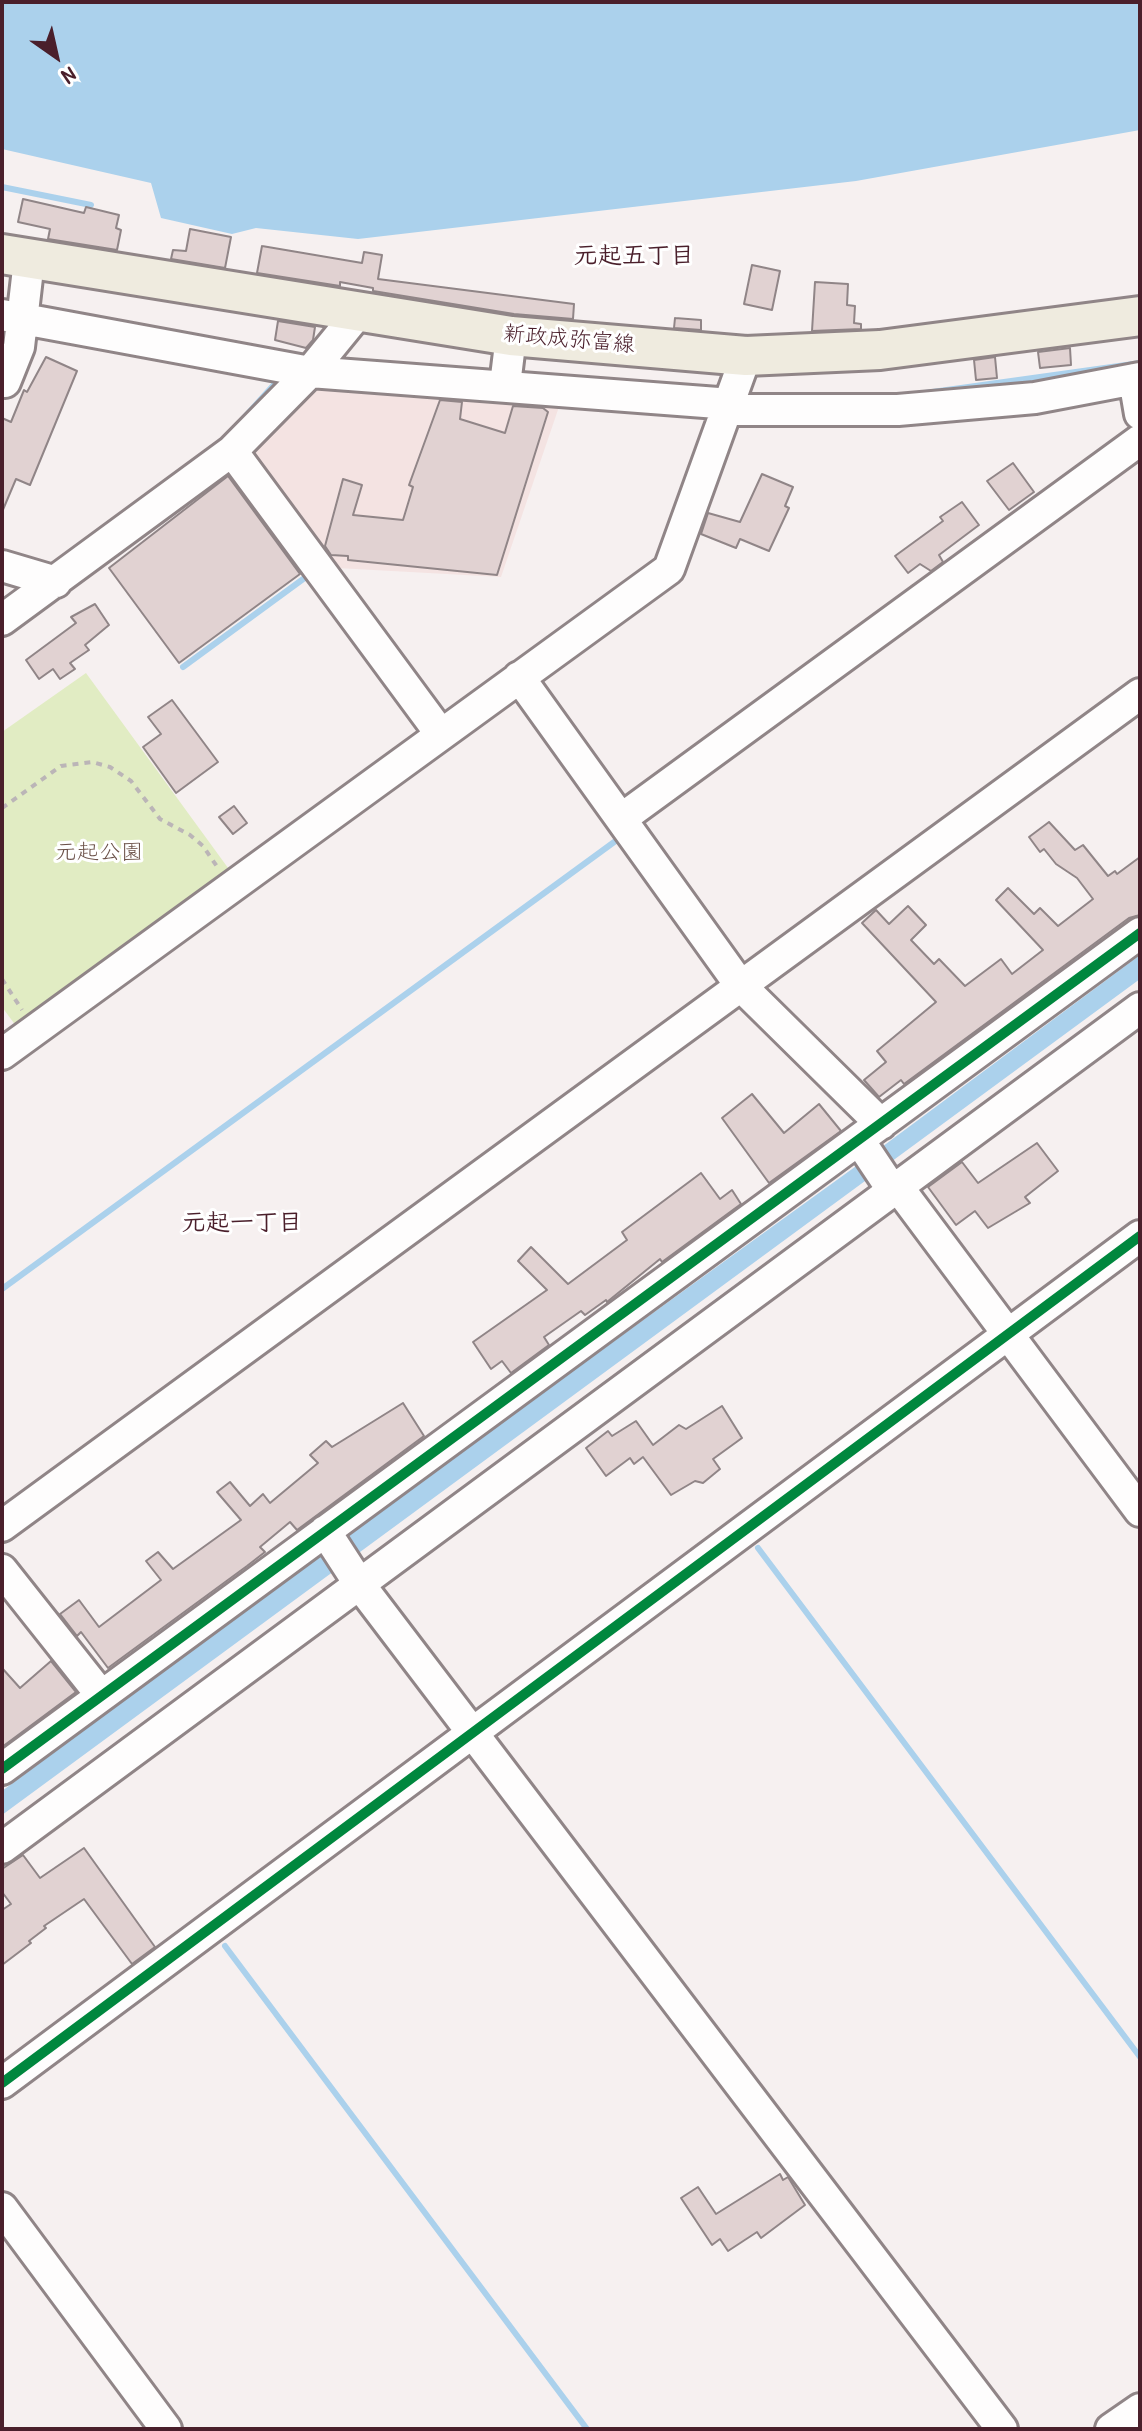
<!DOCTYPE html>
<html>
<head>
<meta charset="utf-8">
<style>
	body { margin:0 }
	#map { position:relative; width:1142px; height:2431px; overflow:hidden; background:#f6f0f0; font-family:"Patrick Hand",sans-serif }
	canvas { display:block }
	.frame { position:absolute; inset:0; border:4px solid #4a1f2b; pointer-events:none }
	.north { position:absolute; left:16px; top:16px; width:80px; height:80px; -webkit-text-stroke:6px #fff; paint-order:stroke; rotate:146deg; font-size:22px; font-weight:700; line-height:32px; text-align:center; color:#4a1f2b }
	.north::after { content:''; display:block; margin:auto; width:28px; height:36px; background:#4a1f2b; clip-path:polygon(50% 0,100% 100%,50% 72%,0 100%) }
</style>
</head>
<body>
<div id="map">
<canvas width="1142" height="2431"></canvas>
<div class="frame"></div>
<div class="north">N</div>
</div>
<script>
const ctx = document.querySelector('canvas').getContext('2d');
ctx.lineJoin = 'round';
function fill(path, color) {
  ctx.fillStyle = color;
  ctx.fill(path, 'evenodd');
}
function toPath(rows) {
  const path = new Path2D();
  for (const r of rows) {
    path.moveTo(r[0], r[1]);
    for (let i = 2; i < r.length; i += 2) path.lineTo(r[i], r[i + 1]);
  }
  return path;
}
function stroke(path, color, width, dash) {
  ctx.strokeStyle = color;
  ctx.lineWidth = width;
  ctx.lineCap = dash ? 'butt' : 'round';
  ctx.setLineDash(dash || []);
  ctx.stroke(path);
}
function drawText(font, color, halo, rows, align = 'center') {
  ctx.font = font + ' "Patrick Hand","Klee One",sans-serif';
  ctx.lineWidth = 6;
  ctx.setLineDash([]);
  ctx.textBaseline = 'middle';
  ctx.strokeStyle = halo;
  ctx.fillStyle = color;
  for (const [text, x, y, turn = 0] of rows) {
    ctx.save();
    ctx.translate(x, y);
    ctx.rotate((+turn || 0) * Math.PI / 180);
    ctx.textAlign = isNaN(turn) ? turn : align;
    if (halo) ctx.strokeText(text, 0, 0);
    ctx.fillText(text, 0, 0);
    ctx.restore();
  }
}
const built = toPath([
	[316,377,562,398,501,577,337,568,321,548,317,550,249,449]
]);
const green = toPath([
	[86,673,231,872,19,1030,2,1007,2,732]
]);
const water = toPath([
	[2,2,1140,2,1140,130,856,181,358,239,256,228,232,234,161,218,151,183,2,149],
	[1140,360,1140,366,1056,380,899,399,745,400,747,392,896,394],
	[1140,955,1140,979,2,1815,2,1791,343,1537,859,1164]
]);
const stream = toPath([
	[2,187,91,205],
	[242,420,281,377],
	[183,667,310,574,308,572],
	[2,1289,621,837],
	[758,1548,1140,2057],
	[225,1946,587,2429]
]);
const building = toPath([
	[23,199,84,213,86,207,119,215,116,228,121,230,117,250,48,239,50,229,18,222,23,199],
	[190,229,231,237,225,268,171,259,173,250,186,251,190,229],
	[262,246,362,263,364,252,382,255,378,279,574,304,573,319,514,314,373,291,373,288,340,282,340,286,257,273,262,246],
	[752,265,780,271,772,310,744,304,752,265],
	[815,282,848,284,847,305,855,306,854,323,861,324,861,329,812,331,815,282],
	[675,318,701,320,701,330,674,328,675,318],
	[278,321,315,327,313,340,306,348,275,340,278,321],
	[1070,348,1071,365,1040,368,1038,352,1070,348],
	[46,357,77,371,30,485,16,479,2,512,2,418,11,422,24,390,27,392,46,357],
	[995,357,997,378,976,380,974,360,995,357],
	[440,400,462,402,460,419,505,433,513,406,543,408,548,412,497,575,348,560,348,556,331,555,325,546,343,479,362,485,353,515,403,520,413,487,409,485,440,400],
	[1013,463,1034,492,1009,510,987,481,1013,463],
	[762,474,793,487,785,506,789,508,769,551,740,539,736,548,701,534,708,513,740,522,762,474],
	[228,476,300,574,179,663,109,568,228,476],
	[962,502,979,525,939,555,943,562,931,571,920,564,908,573,895,556,943,521,940,517,962,502],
	[95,604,109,625,85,645,89,650,70,663,75,669,60,679,53,669,39,679,26,660,76,623,71,617,95,604],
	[172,700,218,762,176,793,143,747,161,734,148,717,172,700],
	[234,806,247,823,233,834,219,817,234,806],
	[1049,822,1075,850,1083,845,1108,876,1115,871,1117,874,1140,857,1140,915,1129,918,904,1084,901,1080,879,1097,864,1080,886,1062,877,1051,936,1002,862,923,876,910,889,924,908,906,926,925,911,940,934,964,939,959,965,986,1001,959,1012,974,1043,950,996,900,1008,888,1034,914,1040,908,1058,926,1093,899,1077,878,1056,864,1044,849,1040,852,1029,837,1049,822],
	[752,1094,784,1133,819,1104,841,1131,769,1183,722,1118,752,1094],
	[1037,1143,1058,1171,1025,1197,1030,1203,988,1228,975,1211,956,1225,928,1187,962,1162,978,1183,1037,1143],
	[701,1173,720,1199,732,1190,741,1204,662,1262,660,1259,607,1302,606,1300,585,1315,581,1311,544,1337,549,1345,511,1373,502,1361,491,1369,473,1342,547,1290,518,1261,531,1247,568,1284,627,1240,622,1232,701,1173],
	[403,1403,424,1436,297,1530,290,1522,260,1547,265,1552,247,1566,108,1668,81,1632,77,1636,60,1614,79,1600,99,1627,161,1580,146,1561,158,1552,173,1569,241,1520,217,1492,230,1482,250,1506,263,1494,270,1503,318,1463,310,1455,326,1441,332,1447,403,1403],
	[722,1406,742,1438,713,1459,720,1469,703,1483,695,1481,671,1495,643,1457,634,1464,630,1458,606,1476,586,1448,608,1431,612,1436,636,1421,653,1445,679,1425,686,1429,722,1406],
	[51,1661,76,1692,2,1747,2,1668,20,1688,51,1661],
	[84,1848,155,1947,132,1964,84,1899,44,1926,46,1928,29,1941,31,1943,2,1965,2,1910,11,1904,2,1892,2,1869,23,1855,40,1878,84,1848],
	[780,2174,783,2180,788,2177,805,2205,761,2238,757,2232,728,2251,720,2239,712,2245,681,2198,698,2187,716,2214,780,2174]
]);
const path = toPath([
	[2,808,61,766,92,762,110,767,131,781,160,819,190,835,203,846,218,868],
	[2,979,22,1010]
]);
const minor = toPath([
	[2,315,310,372,731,404],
	[1134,379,1140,414],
	[5,382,19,347,29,260],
	[505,385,511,336],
	[728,410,898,410,1035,398,1140,378],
	[232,451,440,733],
	[2,566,56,582],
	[2,620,232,451,310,372,359,312],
	[519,677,740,985,881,1124],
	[621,819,1140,440],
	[2,1054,669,569,746,356],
	[859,1140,893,1191],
	[898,1187,1140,1511],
	[2,1526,1140,694],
	[325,1531,360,1585,1002,2429],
	[2,1570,101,1695],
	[2,1769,1140,933],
	[2,1848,1140,1008],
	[2,2083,1140,1236],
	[2,2208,166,2429],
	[1111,2429,1140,2409]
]);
const major = toPath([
	[2,254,511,336,746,356,880,350,1140,316]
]);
const cycleway = toPath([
	[2,1769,1140,933],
	[2,2083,1140,1236]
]);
const streetNames = [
	["新政成弥富線",569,340,5]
];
const parkNames = [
	["元起公園",99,853]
];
const neighbourhoodNames = [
	["元起五丁目",634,257],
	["元起一丁目",242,1224]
];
fill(built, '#f4e3e2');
fill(green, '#e1ecc3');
fill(water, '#abd1ec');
stroke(stream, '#abd1ec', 6);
fill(building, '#e1d2d2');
stroke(building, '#908587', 2);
stroke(minor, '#908587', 36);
stroke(major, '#908587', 44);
stroke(path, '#bbb5b7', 4, [6, 6]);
stroke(minor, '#fefdfd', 30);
stroke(major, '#efebdf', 38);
stroke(cycleway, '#00873e', 10);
drawText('22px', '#4a1f2b', '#fff', streetNames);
drawText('22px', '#6b5148', '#fff', parkNames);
drawText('bold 24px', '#4a1f2b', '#fff', neighbourhoodNames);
</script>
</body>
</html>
